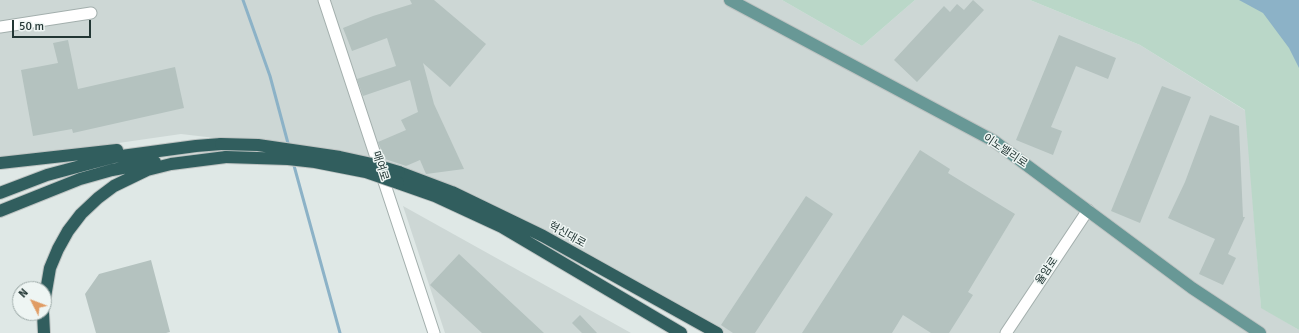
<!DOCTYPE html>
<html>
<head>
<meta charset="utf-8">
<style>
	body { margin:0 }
	#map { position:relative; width:1299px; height:333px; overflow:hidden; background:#dfe8e6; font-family:Signika,sans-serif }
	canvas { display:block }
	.north { position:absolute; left:12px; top:281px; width:40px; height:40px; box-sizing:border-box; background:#eef5f3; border:1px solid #9ca9a7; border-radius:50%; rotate:312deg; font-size:11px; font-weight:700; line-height:16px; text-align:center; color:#223634 }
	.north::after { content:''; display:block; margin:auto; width:14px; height:18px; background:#e09c64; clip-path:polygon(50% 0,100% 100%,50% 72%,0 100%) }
	.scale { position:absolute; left:12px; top:20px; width:79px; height:18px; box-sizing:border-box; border:2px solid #223634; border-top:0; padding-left:5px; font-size:12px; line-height:14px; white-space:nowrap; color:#223634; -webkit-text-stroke:3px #eef5f3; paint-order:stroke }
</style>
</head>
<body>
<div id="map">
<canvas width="1299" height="333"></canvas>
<div class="north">N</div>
<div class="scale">50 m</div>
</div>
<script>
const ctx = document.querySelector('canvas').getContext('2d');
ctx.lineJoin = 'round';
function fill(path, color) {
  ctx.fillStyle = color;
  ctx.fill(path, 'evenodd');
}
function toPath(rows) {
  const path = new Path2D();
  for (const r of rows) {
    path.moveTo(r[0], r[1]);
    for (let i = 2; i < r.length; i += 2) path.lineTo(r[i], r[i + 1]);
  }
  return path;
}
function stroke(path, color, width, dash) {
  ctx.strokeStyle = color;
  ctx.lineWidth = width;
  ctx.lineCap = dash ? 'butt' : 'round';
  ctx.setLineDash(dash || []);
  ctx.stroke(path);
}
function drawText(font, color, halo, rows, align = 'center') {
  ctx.font = font + ' Signika,"Noto Sans KR",sans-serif';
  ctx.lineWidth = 3;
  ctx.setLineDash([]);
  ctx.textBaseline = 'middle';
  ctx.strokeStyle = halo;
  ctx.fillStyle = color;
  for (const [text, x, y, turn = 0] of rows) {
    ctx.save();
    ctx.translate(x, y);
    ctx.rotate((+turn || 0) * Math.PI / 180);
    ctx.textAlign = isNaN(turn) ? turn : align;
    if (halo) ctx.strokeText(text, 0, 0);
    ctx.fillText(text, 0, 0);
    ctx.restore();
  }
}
const built = toPath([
	[0,0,782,0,862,46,915,0,1030,0,1140,45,1246,111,1261,307,1299,330,1299,333,721,333,362,155,181,134,0,160],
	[403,206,631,333,445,333]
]);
const green = toPath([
	[782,0,915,0,862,46],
	[1030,0,1299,0,1299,330,1261,308,1245,110,1140,45]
]);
const water = toPath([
	[1239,0,1299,0,1299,68,1289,48,1263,13]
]);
const stream = toPath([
	[243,0,270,76,289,147],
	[293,162,340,333]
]);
const building = toPath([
	[410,0,434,0,486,44,450,87,423,63,434,104,464,169,426,174,420,160,406,166,385,159,378,142,406,130,401,120,418,112,410,80,363,96,357,79,396,66,387,38,352,51,343,28,373,16,412,4],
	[973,0,984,10,917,82,894,60,944,6,950,12,957,4,964,10],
	[1059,35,1116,58,1108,79,1076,66,1051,127,1062,131,1053,155,1016,140],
	[68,40,78,89,175,67,184,108,73,133,72,129,33,136,21,70,58,63,53,43],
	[1162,86,1191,97,1140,223,1111,211],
	[1210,115,1239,126,1243,217,1245,217,1228,254,1236,258,1223,285,1199,274,1215,239,1168,218,1185,182],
	[920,150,950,169,948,173,1015,214,968,292,973,295,949,333,931,333,903,315,892,333,802,333],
	[806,196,833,214,755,333,733,333,721,325],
	[459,254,544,333,482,333,430,285],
	[151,260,170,332,166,333,96,333,85,294,99,274],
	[580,315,597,333,582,333,572,323]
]);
const minor = toPath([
	[324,0,434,333],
	[0,27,91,13],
	[1006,333,1088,210]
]);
const major = toPath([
	[730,0,994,141,1192,288,1260,333]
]);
const highway = toPath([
	[0,163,117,150],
	[399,172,452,192,543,236,717,333],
	[398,183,435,196,502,227,681,333],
	[0,193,47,175,114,157,196,146,221,144],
	[0,211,80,179,112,170,155,162],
	[44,303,50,268,58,249,68,231,81,214,98,198,114,186,147,170,171,164,226,157],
	[43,313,44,333]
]);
const highwayBridge = toPath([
	[221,144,258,145,340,157,372,164,399,172],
	[226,157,288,159,315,162,366,172,398,183]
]);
const streetNames = [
	["이노밸리로",1005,151,34],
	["매여로",380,166,72],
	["혁신대로",567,235,29],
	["율암로",1047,271,-56]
];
fill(built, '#cdd7d5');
fill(green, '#bad7c8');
fill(water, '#8cb2c7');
stroke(stream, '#8cb2c7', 3);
fill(building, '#b4c2bf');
stroke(minor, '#a3afad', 13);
stroke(major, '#bdc3c2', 14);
stroke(highway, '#bdc3c2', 14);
stroke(minor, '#fff', 11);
stroke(major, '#689896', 12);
stroke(highway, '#315e5e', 12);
stroke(highwayBridge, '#bdc3c2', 14, []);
stroke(highwayBridge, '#315e5e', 12);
drawText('11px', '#223634', '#eef5f3', streetNames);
</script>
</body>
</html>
